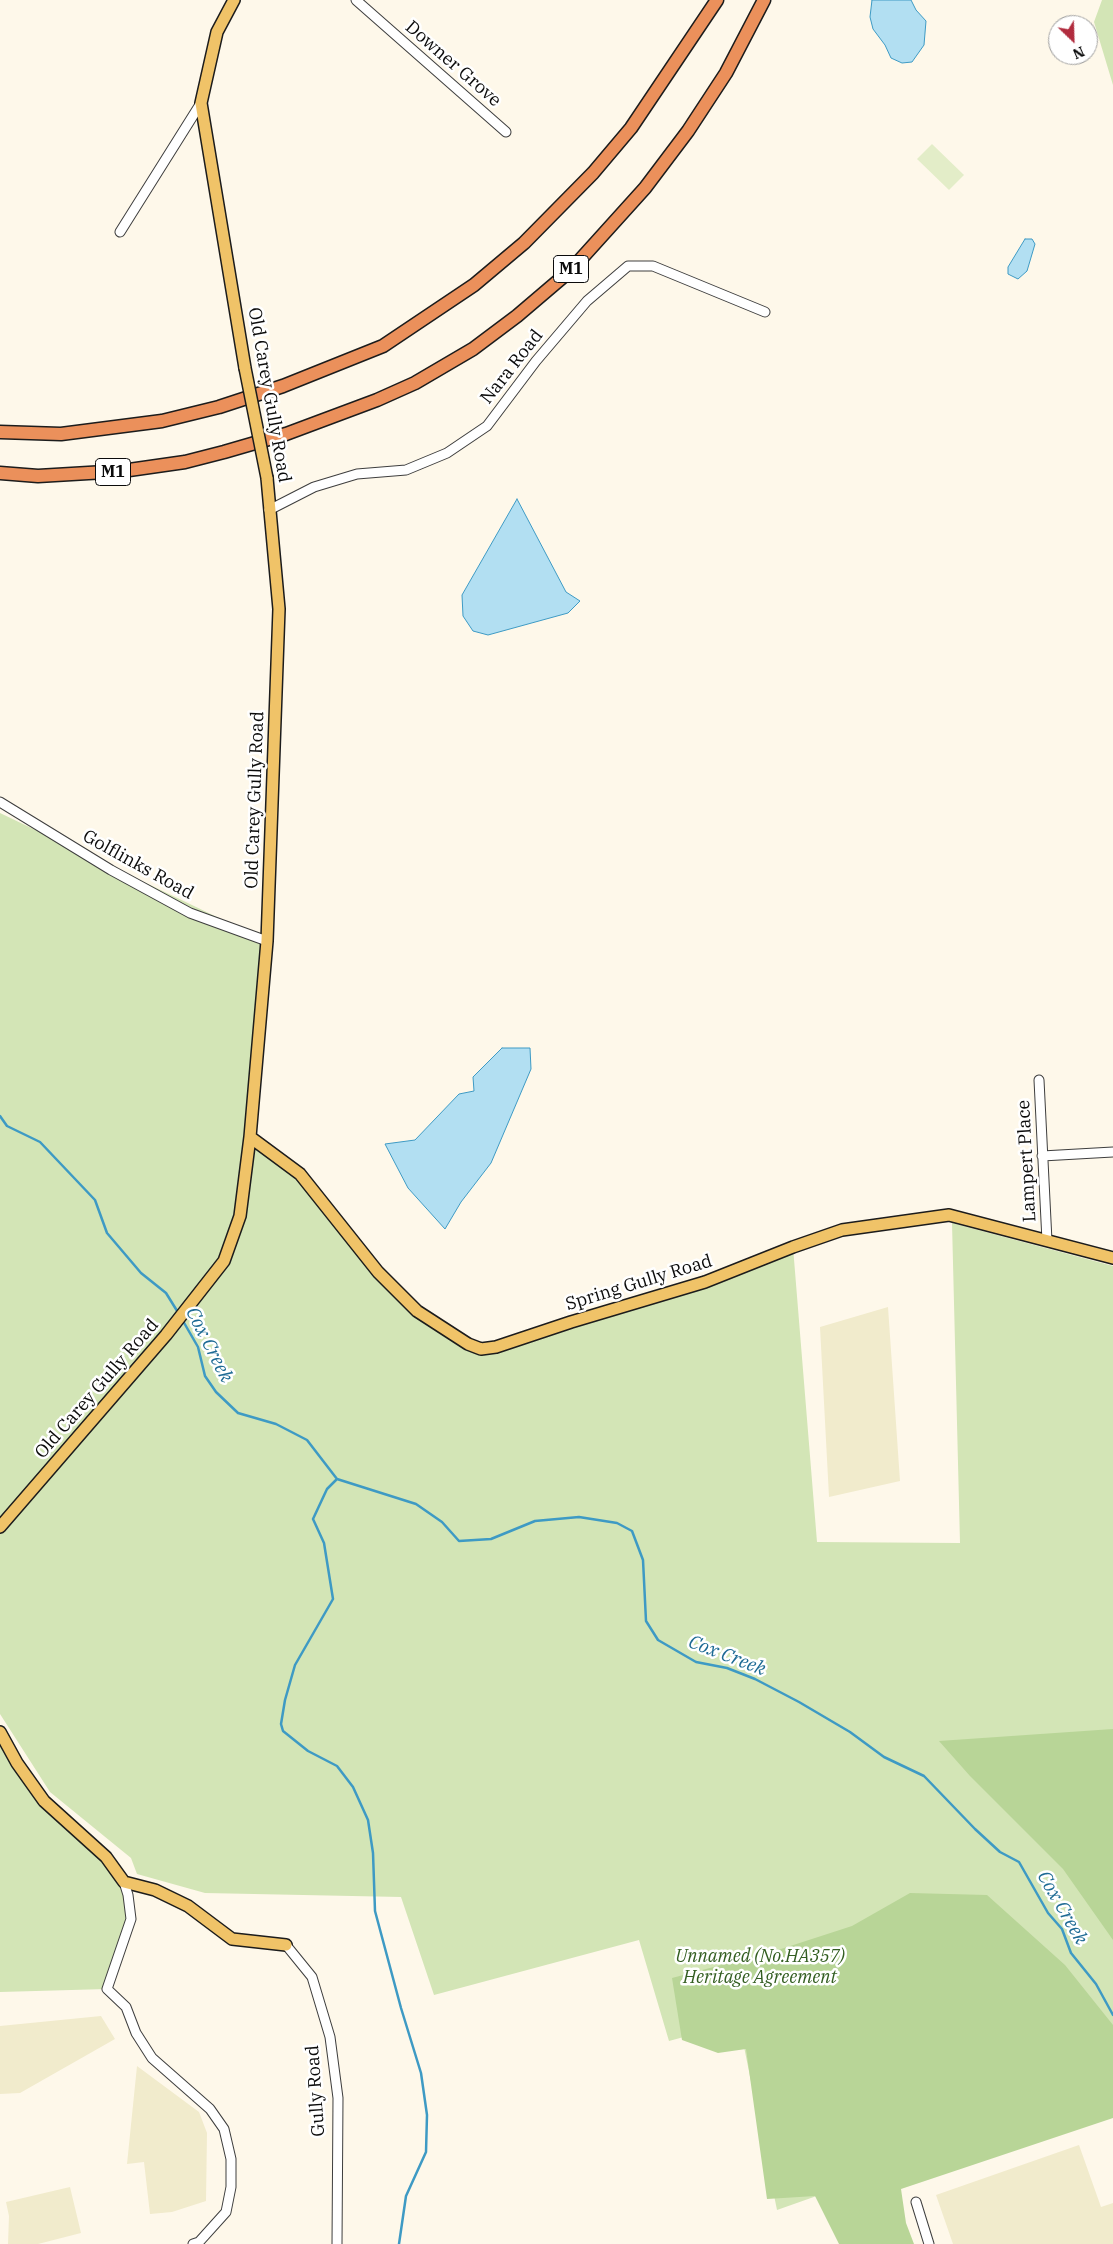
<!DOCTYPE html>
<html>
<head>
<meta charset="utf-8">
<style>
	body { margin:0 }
	#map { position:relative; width:1113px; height:2244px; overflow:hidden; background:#fef8ea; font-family:"IBM Plex Serif",serif }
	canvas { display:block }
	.north { position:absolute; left:1048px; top:15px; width:50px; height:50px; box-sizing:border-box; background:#fff; border:1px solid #9d9d9d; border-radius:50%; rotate:156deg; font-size:14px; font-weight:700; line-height:20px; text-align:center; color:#0b0b0b }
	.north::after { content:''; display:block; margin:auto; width:18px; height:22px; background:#b12c3e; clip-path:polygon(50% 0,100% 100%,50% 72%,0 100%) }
</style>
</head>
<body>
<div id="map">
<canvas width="1113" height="2244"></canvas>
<div class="north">N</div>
</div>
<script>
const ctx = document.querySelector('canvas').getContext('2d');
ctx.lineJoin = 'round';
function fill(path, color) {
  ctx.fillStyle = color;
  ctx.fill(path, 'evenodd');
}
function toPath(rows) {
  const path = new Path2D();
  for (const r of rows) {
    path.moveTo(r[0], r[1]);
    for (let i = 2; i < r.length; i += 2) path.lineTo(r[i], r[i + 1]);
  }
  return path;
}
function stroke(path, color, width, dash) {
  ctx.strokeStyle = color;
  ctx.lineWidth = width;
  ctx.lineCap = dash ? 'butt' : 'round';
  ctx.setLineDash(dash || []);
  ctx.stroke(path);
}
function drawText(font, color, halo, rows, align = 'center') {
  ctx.font = font + ' "IBM Plex Serif",serif';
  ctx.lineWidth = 5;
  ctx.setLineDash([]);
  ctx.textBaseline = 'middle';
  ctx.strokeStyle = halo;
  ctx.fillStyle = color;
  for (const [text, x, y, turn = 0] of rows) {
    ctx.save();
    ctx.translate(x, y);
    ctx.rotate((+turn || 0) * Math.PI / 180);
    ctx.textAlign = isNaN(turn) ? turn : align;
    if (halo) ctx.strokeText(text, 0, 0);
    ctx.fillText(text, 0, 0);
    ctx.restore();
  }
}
const farmland = toPath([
	[888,1307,900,1481,829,1497,820,1327],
	[101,2016,115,2039,20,2093,0,2094,0,2026],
	[137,2066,199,2112,207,2133,206,2201,172,2212,150,2214,144,2162,127,2164],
	[1079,2145,1101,2207,1113,2203,1113,2244,953,2244,936,2195],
	[70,2187,81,2233,38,2244,8,2244,9,2216,6,2202]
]);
const green = toPath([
	[1102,0,1113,0,1113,85,1094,22],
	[0,813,267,941,250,1137,300,1174,417,1311,468,1344,496,1347,793,1247,817,1542,960,1543,952,1223,1113,1266,1113,2096,893,2169,777,2210,739,2022,669,2041,639,1940,434,1995,401,1897,205,1893,137,1874,131,1858,50,1792,0,1714],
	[0,1732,17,1763,125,1884,131,1919,107,1989,0,1992]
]);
const forest = toPath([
	[1113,1729,1113,1940,1063,1869,970,1776,939,1741],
	[910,1893,987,1895,1065,1965,1113,2025,1113,2118,901,2189,906,2223,914,2244,839,2244,815,2196,767,2199,746,2049,718,2053,682,2040,672,1978,778,1950,852,1926]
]);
const pitch = toPath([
	[932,144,964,175,949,190,917,159]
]);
const water = toPath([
	[872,0,911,0,916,10,926,21,924,45,912,62,902,63,891,58,885,45,873,29,870,17,872,0],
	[1025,239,1032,239,1035,244,1027,271,1018,279,1008,274,1008,267,1025,239],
	[517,499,566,592,580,601,568,613,488,635,473,631,463,616,462,595,517,499],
	[502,1048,530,1048,531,1069,491,1163,461,1202,445,1229,408,1188,385,1144,415,1140,459,1094,474,1091,473,1077,502,1048]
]);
const stream = toPath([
	[0,1116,7,1126,40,1142,95,1200,107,1233,141,1273,166,1293,179,1314],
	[183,1321,198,1347,205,1376,216,1392,238,1413,276,1424,307,1440,337,1479,416,1504,442,1522,459,1541,491,1539,535,1521,579,1517,617,1523,632,1531,643,1560,646,1621,658,1640,696,1662,727,1668,755,1679,799,1702,850,1732,884,1757,924,1776,975,1829,1000,1852,1019,1862,1048,1913,1062,1929,1071,1953,1096,1984,1113,2015],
	[337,1479,327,1489,313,1519,324,1543,333,1599,295,1665,285,1700,281,1724,283,1731,308,1751,337,1766,353,1787,368,1820,373,1853,375,1911,401,2008,421,2073,427,2115,426,2152,406,2196,399,2244]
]);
const minor = toPath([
	[356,0,506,132],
	[120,232,201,103],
	[269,510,314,487,357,474,406,470,447,453,487,426,536,361,587,301,628,266,653,266,765,312],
	[0,802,111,870,190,913,267,941],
	[1039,1080,1047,1241],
	[1042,1156,1113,1152],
	[124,1882,128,1895,131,1919,107,1989,126,2007,136,2033,152,2058,210,2109,224,2129,231,2159,231,2187,226,2212,199,2242,193,2244],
	[286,1945,312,1977,330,2037,338,2098,337,2244],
	[916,2202,929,2244]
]);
const major = toPath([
	[234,0,217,32,201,103,245,368],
	[250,1137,300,1174,378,1272,417,1311,468,1344,481,1349,496,1347,571,1322,705,1282,793,1247,842,1230,949,1215,1113,1258],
	[0,1527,166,1335,224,1261,240,1216,250,1137,267,941,279,609,267,478],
	[0,1732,17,1763,44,1801,106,1857,124,1882,155,1890,188,1906,232,1939,286,1945]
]);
const highway = toPath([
	[0,432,61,434,162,421,219,407,283,386,383,346,474,285,524,243,593,173,631,128,717,0],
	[0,473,38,476,122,471,185,462,224,452,286,434,377,400,415,383,473,349,517,316,571,270,645,188,688,131,726,73,764,0]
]);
const majorBridge = toPath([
	[245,368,267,478]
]);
const shields = [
	[571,269,35],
	[113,472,35]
];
const shieldNames = [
	["M1",571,269],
	["M1",113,472]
];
const streetNames = [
	["Downer Grove",453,64,41],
	["Nara Road",512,367,-52],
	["Old Carey Gully Road",269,395,80],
	["Old Carey Gully Road",255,800,-88],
	["Golflinks Road",138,865,29],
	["Lampert Place",1027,1161,-93],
	["Spring Gully Road",639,1283,-17],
	["Old Carey Gully Road",97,1389,-49],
	["Gully Road",316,2091,-94]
];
const parkNames = [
	["Unnamed (No.HA357)",760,1957],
	["Heritage Agreement",760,1978]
];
const waterNames = [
	["Cox Creek",209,1345,63],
	["Cox Creek",727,1656,21],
	["Cox Creek",1062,1908,60]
];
fill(farmland, '#f1ebcc');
fill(green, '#d3e5b6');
fill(forest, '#b8d597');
fill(pitch, '#e3edc8');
fill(water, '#b2dff2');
stroke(water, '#3e9ac4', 1);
stroke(stream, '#3e9ac4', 2.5);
stroke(minor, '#3e3e3e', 11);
stroke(major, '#1c1c1c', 14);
stroke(highway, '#1c1c1c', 15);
stroke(minor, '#fff', 9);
stroke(major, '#f0c368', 11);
stroke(highway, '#eb905b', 12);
stroke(majorBridge, '#1c1c1c', 14, []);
stroke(majorBridge, '#f0c368', 11);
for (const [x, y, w] of shields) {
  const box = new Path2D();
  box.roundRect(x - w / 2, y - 13.5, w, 27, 4);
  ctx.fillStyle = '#fff';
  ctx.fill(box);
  stroke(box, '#0b0b0b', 1);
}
drawText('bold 16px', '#0b0b0b', null, shieldNames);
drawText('18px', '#0b0b0b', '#fff', streetNames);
drawText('italic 18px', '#325d20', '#fff', parkNames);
drawText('italic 19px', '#1d6a94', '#fff', waterNames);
</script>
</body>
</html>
